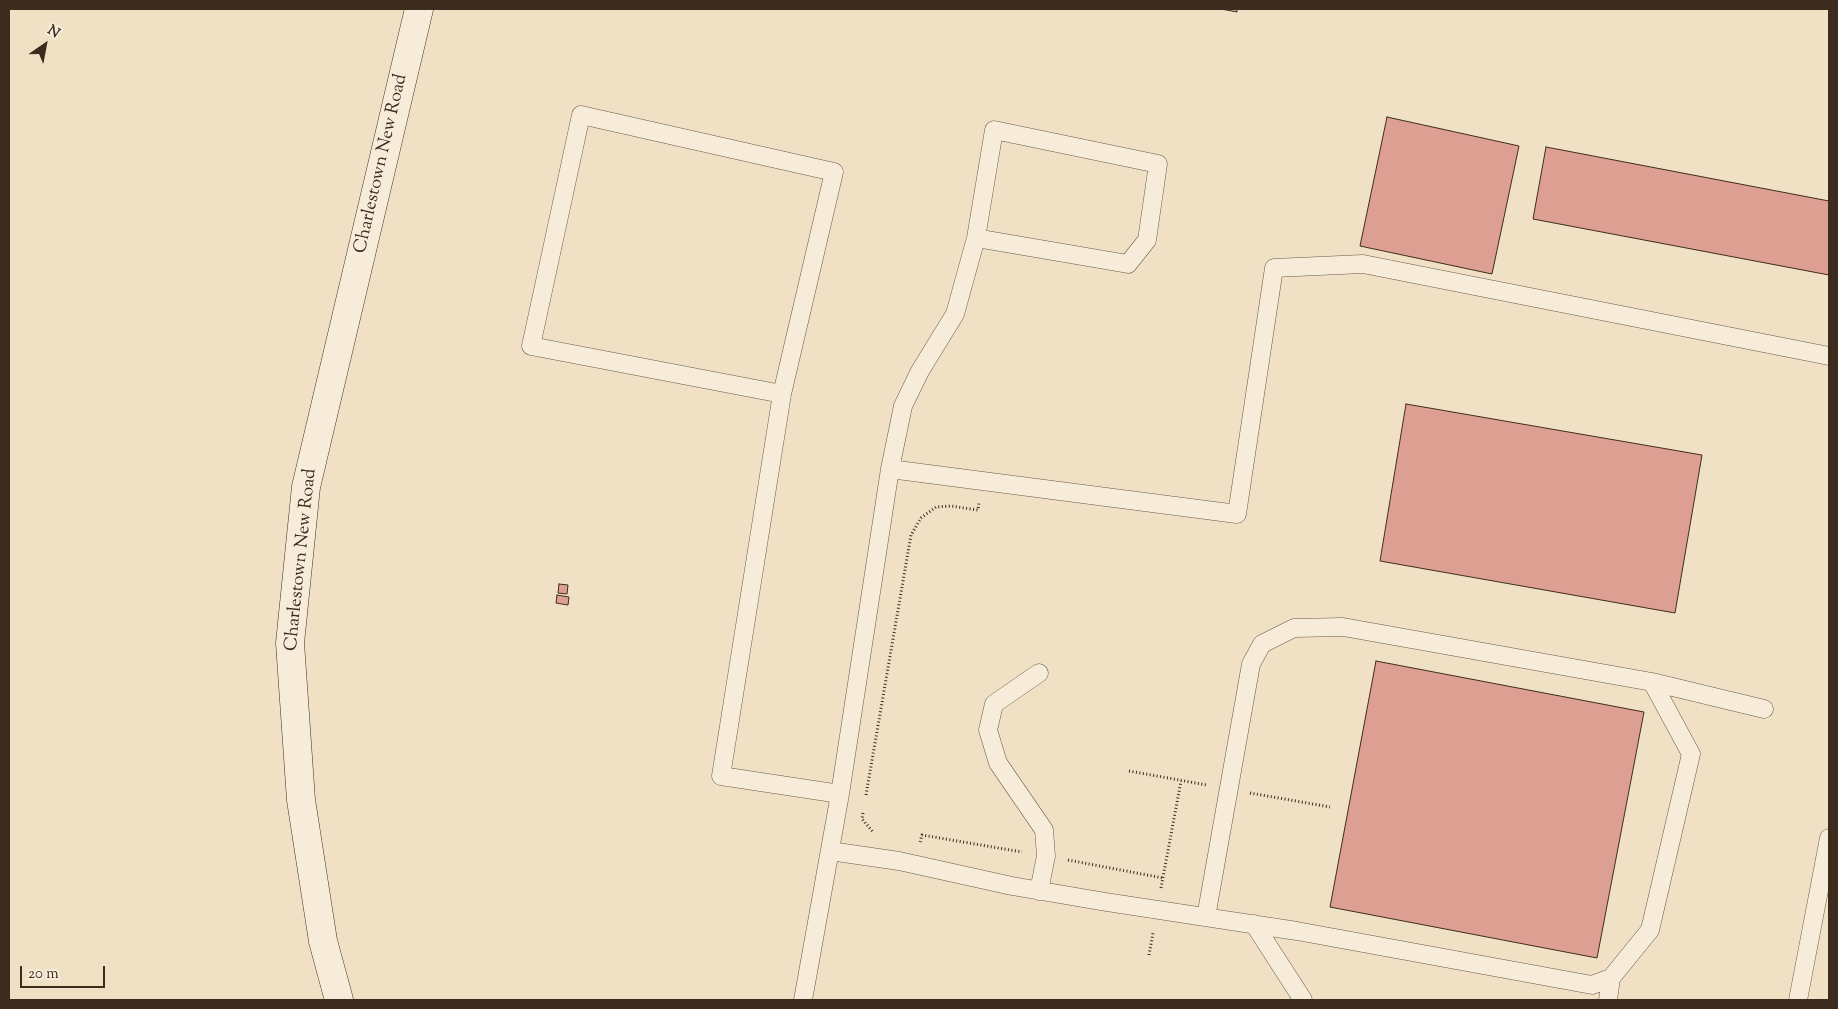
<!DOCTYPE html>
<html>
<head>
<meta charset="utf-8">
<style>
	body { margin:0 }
	#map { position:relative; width:1838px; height:1009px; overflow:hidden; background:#f1e1c4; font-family:"Sorts Mill Goudy",serif }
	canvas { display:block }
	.frame { position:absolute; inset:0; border:10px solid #3d2c1e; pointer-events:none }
	.north { position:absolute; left:20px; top:20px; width:50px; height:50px; -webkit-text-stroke:4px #f6ecd9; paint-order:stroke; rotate:33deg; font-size:14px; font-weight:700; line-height:20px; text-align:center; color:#3d2c1e }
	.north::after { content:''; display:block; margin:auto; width:18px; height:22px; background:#3d2c1e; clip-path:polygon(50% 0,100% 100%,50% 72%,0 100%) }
	.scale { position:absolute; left:20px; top:966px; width:85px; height:22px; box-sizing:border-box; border:2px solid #3d2c1e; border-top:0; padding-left:6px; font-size:15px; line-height:18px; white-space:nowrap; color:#3d2c1e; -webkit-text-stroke:4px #f6ecd9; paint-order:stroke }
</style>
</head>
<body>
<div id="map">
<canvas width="1838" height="1009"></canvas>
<div class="frame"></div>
<div class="north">N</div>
<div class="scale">20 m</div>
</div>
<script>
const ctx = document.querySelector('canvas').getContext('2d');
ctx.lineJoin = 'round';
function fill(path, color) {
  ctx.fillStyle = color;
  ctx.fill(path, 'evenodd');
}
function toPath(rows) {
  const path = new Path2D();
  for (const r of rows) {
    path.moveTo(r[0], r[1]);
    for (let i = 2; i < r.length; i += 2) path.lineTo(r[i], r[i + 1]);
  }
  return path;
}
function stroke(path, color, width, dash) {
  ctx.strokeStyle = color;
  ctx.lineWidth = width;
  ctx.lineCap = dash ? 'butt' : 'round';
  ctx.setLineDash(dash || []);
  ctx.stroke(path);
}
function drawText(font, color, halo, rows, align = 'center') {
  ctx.font = font + ' "Sorts Mill Goudy",serif';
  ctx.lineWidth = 4;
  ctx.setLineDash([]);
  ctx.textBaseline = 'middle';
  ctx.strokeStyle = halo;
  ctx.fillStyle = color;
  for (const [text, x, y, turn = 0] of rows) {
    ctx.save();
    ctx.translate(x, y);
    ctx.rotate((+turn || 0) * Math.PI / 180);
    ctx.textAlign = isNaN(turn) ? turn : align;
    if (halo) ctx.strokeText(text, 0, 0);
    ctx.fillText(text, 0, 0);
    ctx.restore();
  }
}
const building = toPath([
	[1221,9,1237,9,1237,12,1221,9],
	[1387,117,1519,146,1492,274,1360,246,1387,117],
	[1546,147,1829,201,1829,275,1533,219,1546,147],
	[1406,404,1702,455,1675,613,1380,561,1406,404],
	[559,584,568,585,567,594,558,593,559,584],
	[557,595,569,597,568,605,556,603,557,595],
	[1376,661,1644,712,1597,958,1330,907,1376,661]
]);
const path = toPath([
	[1129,771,1207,785],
	[1250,793,1330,807],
	[866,795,911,535,921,518,936,507,951,506,978,510,979,502],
	[863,813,862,819,873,832],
	[920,842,922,835,1022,852],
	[1068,860,1163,878],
	[1161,888,1181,781],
	[1149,955,1153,933]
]);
const lane = toPath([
	[782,394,834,172,581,115,531,346,782,394,721,776,840,794],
	[890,469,1237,514,1274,268,1363,264,1829,356],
	[1039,673,994,704,988,730,998,763,1044,830,1046,856,1039,891],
	[1652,682,1764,709],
	[830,851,899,861,1012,886,1106,902,1297,931,1592,985,1611,978,1650,930,1691,754,1652,682,1343,627,1294,628,1262,644,1251,664,1206,917],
	[1254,924,1303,1000],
	[803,1000,840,794,890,469,903,406,920,371,955,314,976,238,994,130,1158,164,1147,240,1128,264,976,238],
	[1608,1000,1611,978],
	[1798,1000,1829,838]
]);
const secondary = toPath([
	[339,1000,323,941,301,800,290,643,306,487,419,9]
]);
const streetNames = [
	["Charlestown New Road",382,164,-77],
	["Charlestown New Road",302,560,-84]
];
fill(building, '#de9f93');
stroke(building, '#3d2c1e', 1);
stroke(lane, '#6a5948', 19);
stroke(secondary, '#3d2c1e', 29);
stroke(path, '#3d2c1e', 3, [1, 2.5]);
stroke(lane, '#f6ecd9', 18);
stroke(secondary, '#f6ecd9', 28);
drawText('18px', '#3d2c1e', '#f6ecd9', streetNames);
</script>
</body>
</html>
